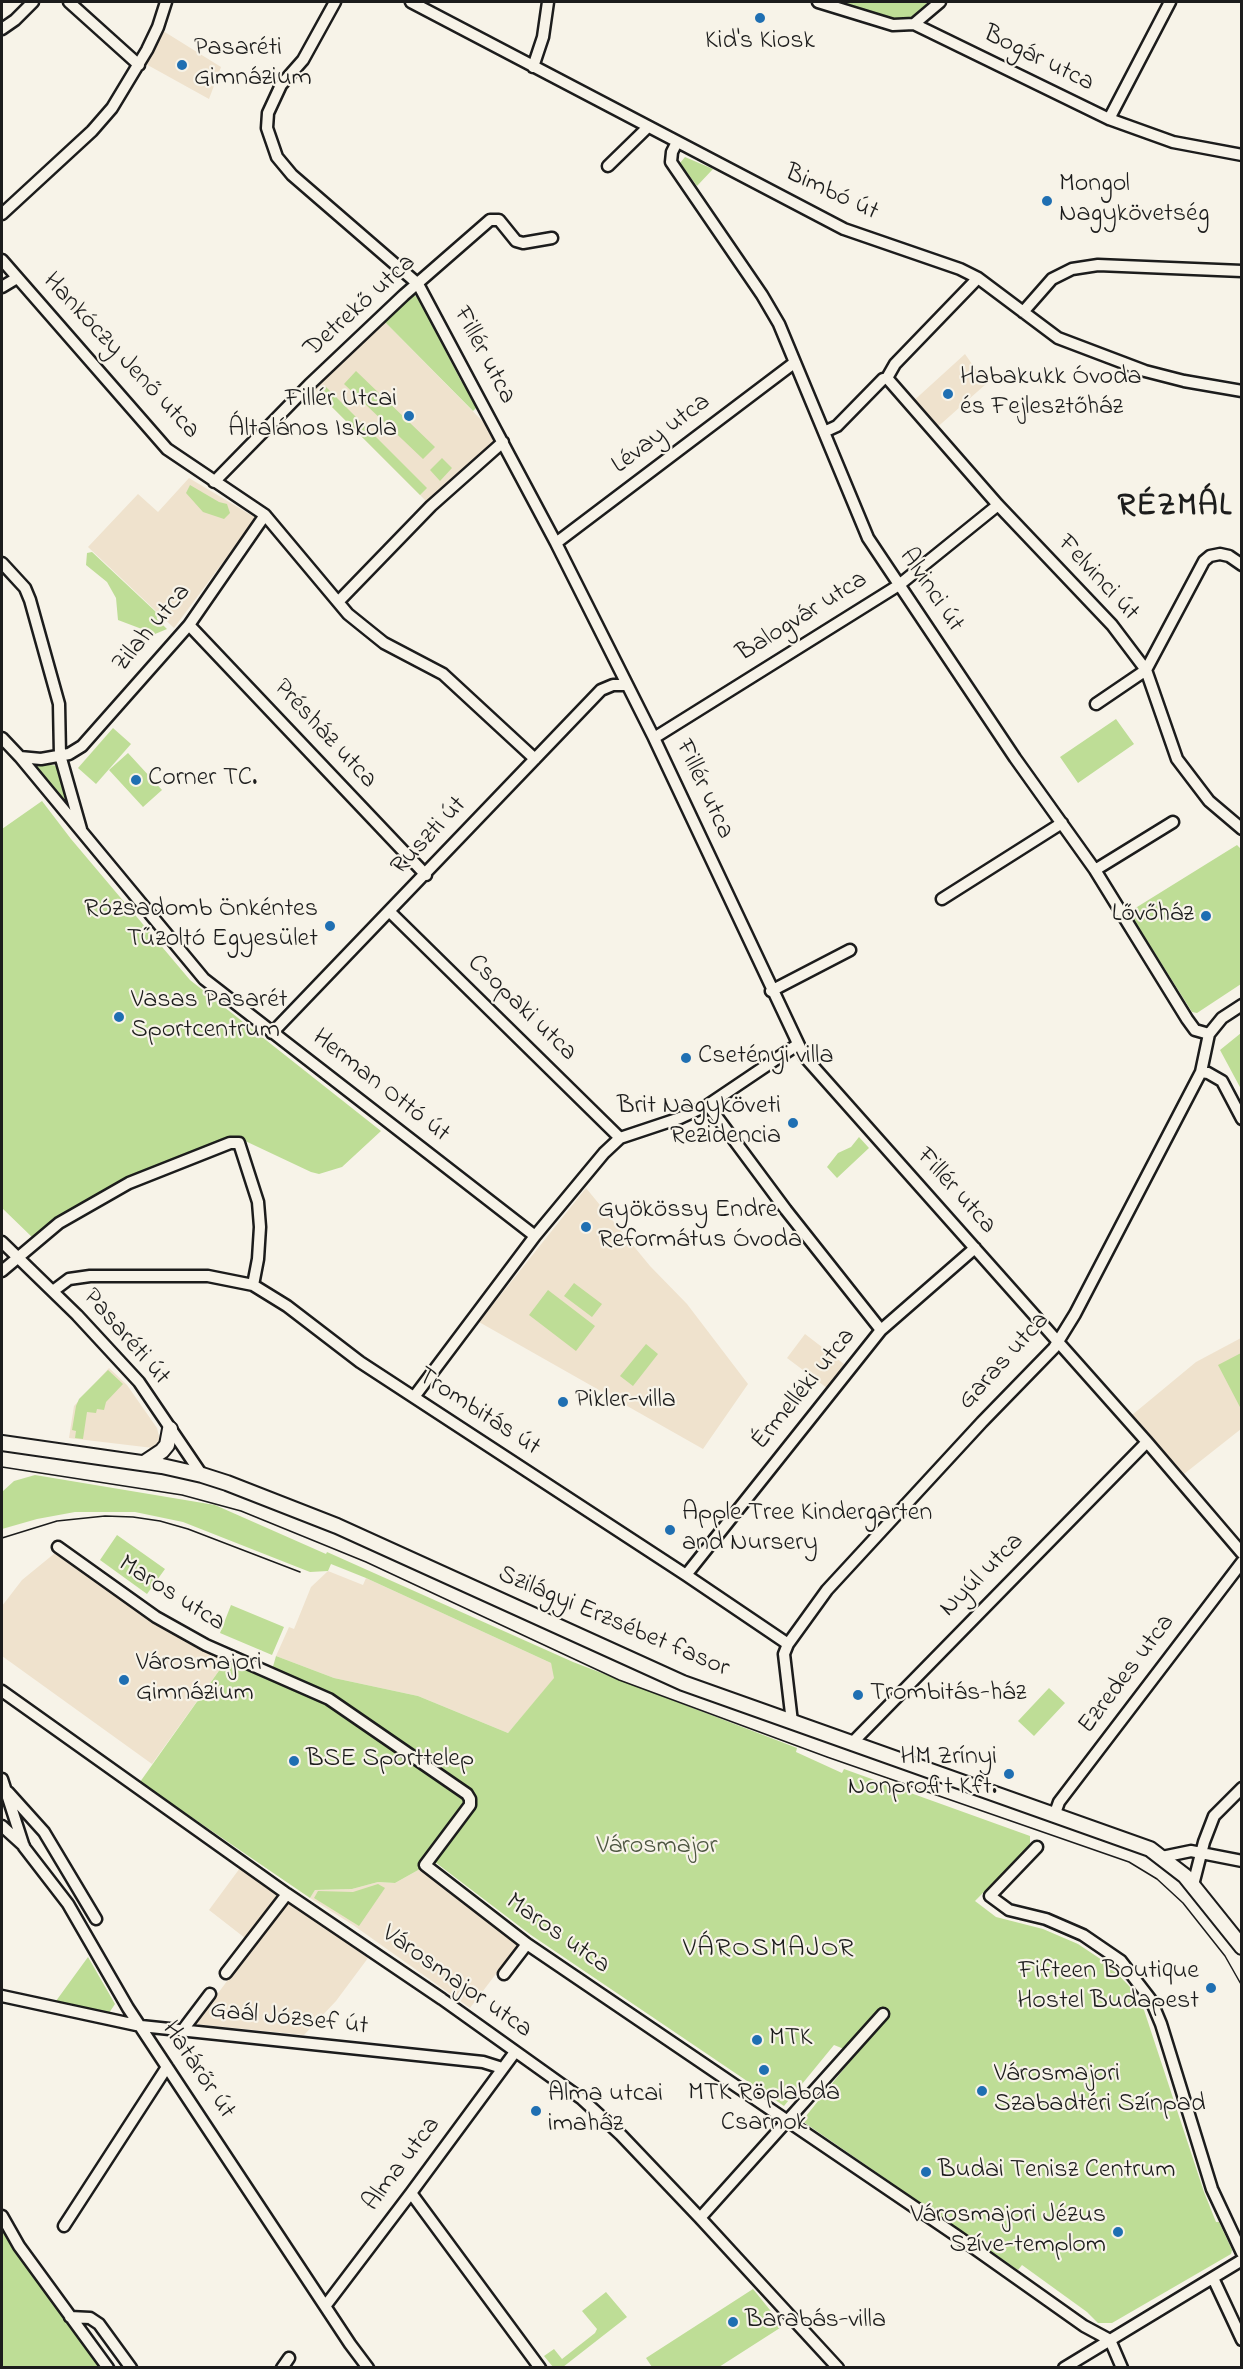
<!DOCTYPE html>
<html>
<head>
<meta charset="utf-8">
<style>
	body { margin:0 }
	#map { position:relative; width:1243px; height:2369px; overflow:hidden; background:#f7f3e8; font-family:"Indie Flower",sans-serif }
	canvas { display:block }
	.frame { position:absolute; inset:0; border:3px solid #1c1c1c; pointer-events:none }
</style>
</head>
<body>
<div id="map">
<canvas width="1243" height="2369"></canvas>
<div class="frame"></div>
</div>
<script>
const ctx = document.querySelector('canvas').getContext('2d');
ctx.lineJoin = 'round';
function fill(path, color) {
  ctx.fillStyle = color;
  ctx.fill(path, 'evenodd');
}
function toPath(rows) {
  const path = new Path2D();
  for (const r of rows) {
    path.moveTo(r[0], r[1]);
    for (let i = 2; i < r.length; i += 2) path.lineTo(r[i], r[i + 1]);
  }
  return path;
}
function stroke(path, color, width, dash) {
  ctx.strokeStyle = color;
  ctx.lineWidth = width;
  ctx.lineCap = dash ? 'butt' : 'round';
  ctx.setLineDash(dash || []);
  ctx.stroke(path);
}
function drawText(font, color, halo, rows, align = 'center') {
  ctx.font = font + ' "Indie Flower",sans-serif';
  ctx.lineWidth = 4.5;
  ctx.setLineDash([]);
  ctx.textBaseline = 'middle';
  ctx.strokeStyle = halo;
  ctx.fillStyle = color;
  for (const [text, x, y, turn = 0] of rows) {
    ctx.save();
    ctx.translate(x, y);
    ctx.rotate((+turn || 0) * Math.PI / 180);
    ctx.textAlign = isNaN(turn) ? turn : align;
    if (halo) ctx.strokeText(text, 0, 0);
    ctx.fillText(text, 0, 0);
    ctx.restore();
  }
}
const built = toPath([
	[160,29,221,67,209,99,144,63],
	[382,319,503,442,431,506,312,387],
	[965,354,986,384,933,431,910,404],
	[189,478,256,518,174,628,88,547,138,494,158,512],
	[586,1188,650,1266,687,1304,748,1384,703,1449,479,1322],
	[805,1334,844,1364,827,1388,787,1358],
	[1241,1338,1241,1429,1184,1474,1132,1415,1196,1362],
	[109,1368,127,1385,157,1428,160,1440,153,1448,69,1438,74,1406],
	[55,1553,146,1616,228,1658,152,1764,2,1656,2,1606,22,1580],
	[328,1571,363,1585,366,1578,551,1663,555,1678,508,1733,418,1696,334,1678,276,1656,289,1627,294,1629,311,1587],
	[240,1868,368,1958,336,2001,304,2035,195,2024,254,1945,209,1910],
	[420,1869,518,1945,470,2008,353,1925,310,1898,315,1890,352,1889,378,1882,395,1883]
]);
const green = toPath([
	[845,2,940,2,914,24,842,10],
	[685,157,713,169,697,186,680,163],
	[409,294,421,298,428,317,461,381,473,391,481,403,473,411,382,319],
	[356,371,435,447,423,459,344,384],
	[325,386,427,488,420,495,318,393],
	[442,458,452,468,440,481,430,470],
	[190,485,219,502,227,504,230,513,224,519,203,512,186,493],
	[92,552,156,612,157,619,167,629,155,634,118,620,116,598,107,582,86,565,87,553],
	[1116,719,1134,744,1078,783,1060,757],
	[113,728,131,744,96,784,78,768],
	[128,753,162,790,143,807,109,770],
	[28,762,59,766,72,816],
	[42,801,71,839,190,980,381,1131,342,1167,319,1174,311,1172,241,1139,161,1166,33,1238,2,1208,2,829],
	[1237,845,1242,850,1241,984,1197,1013,1192,1012,1129,912],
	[1241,1033,1241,1089,1220,1050],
	[859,1137,869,1148,837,1178,827,1167,838,1153,851,1147],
	[574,1283,602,1304,592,1317,564,1296],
	[548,1290,595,1326,576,1351,529,1315],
	[646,1344,658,1354,633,1386,620,1376],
	[1241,1353,1241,1409,1218,1365],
	[108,1370,123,1384,106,1402,104,1410,97,1409,96,1413,87,1412,83,1439,75,1438,76,1431,72,1430,76,1406,79,1399],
	[35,1475,215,1505,326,1554,327,1552,573,1662,797,1748,796,1752,842,1773,844,1769,1030,1836,1030,1845,975,1901,996,1917,1043,1929,1078,1944,1108,1964,1131,1988,1144,2010,1204,2192,1216,2222,1219,2222,1232,2250,1231,2254,1112,2323,1098,2323,1087,2312,1022,2265,1018,2270,802,2121,867,2040,858,2034,844,2049,834,2045,784,2106,531,1935,431,1859,420,1869,395,1883,378,1882,352,1889,315,1890,310,1898,140,1782,228,1658,272,1670,276,1656,334,1678,418,1696,508,1733,554,1678,551,1663,366,1578,331,1564,328,1571,310,1572,183,1522,135,1512,75,1512,37,1519,2,1529,2,1492,14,1481],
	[117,1535,165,1569,147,1594,100,1560],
	[231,1605,284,1627,272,1655,220,1633],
	[1049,1688,1065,1703,1034,1736,1018,1721],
	[378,1884,385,1888,359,1926,314,1898,318,1891,353,1892],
	[88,1957,115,2004,109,2013,56,2001],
	[2,2209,16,2248,103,2367,2,2367],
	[753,2289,783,2326,719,2367,652,2367,646,2358],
	[606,2292,627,2317,563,2367,553,2367,544,2356,554,2349,562,2359,595,2333,597,2329,582,2311]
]);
const minor = toPath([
	[69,2,139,65],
	[335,2,303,60,281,85,268,113,267,128,277,157,292,175,418,284,556,543,654,738,804,1056,1147,1442,1242,1553],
	[411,2,844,229,960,269,978,278,1058,338,1145,371,1184,381,1242,391],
	[818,2,893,25,914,24,1109,119,1173,142,1242,155],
	[914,24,940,2],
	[2,29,15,20,33,2],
	[533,67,543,37,548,2],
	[1109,119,1170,2],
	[677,142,672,152,671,162,762,295,779,324,868,538,1015,758,1095,870,1187,1019,1195,1030,1209,1034],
	[608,166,648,127],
	[2,214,92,131,112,108,147,50,158,27,166,2],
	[2,260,167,449,265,515,348,614,384,643,443,674,535,759],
	[2,287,17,278],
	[1023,312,1052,279,1072,269,1098,265,1242,271],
	[887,378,998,505,1112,625,1146,670,1177,759,1209,801,1242,829],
	[824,432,837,426,883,379,887,378,895,364,978,278],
	[214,482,309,385,404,295,490,220,499,220,516,241,523,243,552,238],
	[556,543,794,363],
	[2,563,25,588,30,600,59,704,60,755,81,829],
	[338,602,431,506,503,442],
	[189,625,426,875],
	[1096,704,1146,670,1204,561,1210,556,1220,554,1229,556,1242,565],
	[2,738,20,757,204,979,535,1236],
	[654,738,899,585,998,505],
	[20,757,41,759,69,754,82,746,189,625,265,515],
	[1095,870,1173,822],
	[942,899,1062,823],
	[390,912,620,1138],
	[771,991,850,950],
	[272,1033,601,690,613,685,626,685],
	[1201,1072,1208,1073,1222,1081,1242,1119],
	[708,1105,786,1210,881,1330],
	[2,1242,77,1315,139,1382,202,1475],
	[2,1271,59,1223,129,1183,230,1143,239,1143,258,1202,260,1227,258,1259,253,1285],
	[53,1291,69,1279,90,1276,208,1276,253,1285,287,1306,360,1362,686,1575,788,1644],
	[414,1397,535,1236,604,1153,620,1138,680,1118,708,1105,797,1045],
	[58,1547,156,1617,206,1645,329,1699,467,1794,470,1799,470,1805,425,1865,527,1944,957,2236,1084,2326,1110,2340,1122,2368],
	[686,1575,881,1330,975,1248],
	[2,1691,287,1894,442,1999,582,2099,621,2135,700,2218,838,2368],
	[792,1722,784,1654,788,1644,827,1590,982,1422,1054,1348,1075,1314,1201,1072,1209,1034,1222,1018,1242,1005],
	[851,1744,1147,1442],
	[2,1779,24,1847,68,1904,128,2008,350,2344,368,2368],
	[8,1792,44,1832,96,1919],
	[1054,1816,1059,1802,1242,1562],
	[2,1826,24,1846],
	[1037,1847,990,1896,1009,1910,1046,1919,1083,1935,1121,1961,1151,2000,1161,2024,1212,2189,1242,2253],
	[1162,1857,1191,1851,1242,1861],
	[1193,1885,1204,1842,1214,1816,1242,1788],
	[226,1973,287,1894],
	[504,1974,527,1944],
	[2,1996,141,2026,483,2062,502,2068],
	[182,2031,210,1994],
	[411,2193,540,2368],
	[2,2216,19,2246,108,2368],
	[700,2218,883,2014],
	[64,2226,167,2067],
	[1213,2278,1242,2340],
	[326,2305,411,2193,515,2052],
	[70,2317,90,2318,99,2324,131,2368],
	[282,2368,289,2358],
	[1064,2368,1242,2260]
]);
const major = toPath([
	[2,1443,162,1466,202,1475,227,1483,337,1526,683,1683,1150,1849,1185,1876,1242,1947],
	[144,1463,162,1451,167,1445,170,1429]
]);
const tram = toPath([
	[2,1467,182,1495,241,1511,366,1562,619,1680,827,1757,1129,1862,1157,1879,1183,1903,1225,1956,1242,1986],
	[2,1538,57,1521,105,1516,133,1517,160,1521,188,1529,300,1572]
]);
const markers = [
	[760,18,6,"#1f6fb2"],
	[182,65,6,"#1f6fb2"],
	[1047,201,6,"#1f6fb2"],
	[948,394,6,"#1f6fb2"],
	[409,416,6,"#1f6fb2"],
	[136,780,6,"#1f6fb2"],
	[1206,916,6,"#1f6fb2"],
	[330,926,6,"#1f6fb2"],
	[119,1017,6,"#1f6fb2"],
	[686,1058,6,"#1f6fb2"],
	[793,1123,6,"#1f6fb2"],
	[586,1227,6,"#1f6fb2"],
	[563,1402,6,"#1f6fb2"],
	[670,1530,6,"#1f6fb2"],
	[124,1680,6,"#1f6fb2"],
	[858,1695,6,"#1f6fb2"],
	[294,1761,6,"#1f6fb2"],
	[1009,1774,6,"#1f6fb2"],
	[1211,1988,6,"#1f6fb2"],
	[757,2040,6,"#1f6fb2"],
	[764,2070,6,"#1f6fb2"],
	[982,2091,6,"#1f6fb2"],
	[536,2111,6,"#1f6fb2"],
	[926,2172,6,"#1f6fb2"],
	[1118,2232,6,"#1f6fb2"],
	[733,2322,6,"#1f6fb2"]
];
const poiNames = [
	["Kid's Kiosk",760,43,"center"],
	["Pasaréti",194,50],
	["Gimnázium",194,80],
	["Mongol",1059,186],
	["Nagykövetség",1059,216],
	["Habakukk Óvoda",960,379],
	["és Fejlesztőház",960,409],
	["Fillér Utcai",397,401,"right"],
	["Általános Iskola",397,431,"right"],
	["Corner TC.",148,780],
	["Rózsadomb Önkéntes",318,911,"right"],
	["Tűzoltó Egyesület",318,941,"right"],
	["Lővőház",1194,916,"right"],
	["Vasas Pasarét",131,1002],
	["Sportcentrum",131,1032],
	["Csetényi villa",698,1058],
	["Brit Nagyköveti",781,1108,"right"],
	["Rezidencia",781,1138,"right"],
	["Gyökössy Endre",598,1212],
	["Református Óvoda",598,1242],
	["Pikler-villa",575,1402],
	["Apple Tree Kindergarten",682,1515],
	["and Nursery",682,1545],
	["Városmajori",136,1665],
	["Gimnázium",136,1695],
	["Trombitás-ház",870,1695],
	["HM Zrínyi",997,1759,"right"],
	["Nonprofit Kft.",997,1789,"right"],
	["BSE Sporttelep",306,1761],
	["Fifteen Boutique",1199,1973,"right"],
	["Hostel Budapest",1199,2003,"right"],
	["MTK",769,2040],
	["Városmajori",994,2076],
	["Szabadtéri Színpad",994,2106],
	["MTK Röplabda",764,2095,"center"],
	["Csarnok",764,2125,"center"],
	["Alma utcai",548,2096],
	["imaház",548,2126],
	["Budai Tenisz Centrum",938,2172],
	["Városmajori Jézus",1106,2217,"right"],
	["Szíve-templom",1106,2247,"right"],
	["Barabás-villa",745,2322]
];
const streetNames = [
	["Bogár utca",1038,60,26],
	["Bimbó út",831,194,25],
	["Detrekő utca",361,307,-42],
	["Fillér utca",483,356,62],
	["Hankóczy Jenő utca",120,357,47],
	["Lévay utca",662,435,-37],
	["Felvinci út",1097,579,47],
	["Alvinci út",930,591,56],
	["Balogvár utca",803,618,-32],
	["Zilah utca",153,629,-50],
	["Présház utca",324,735,47],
	["Fillér utca",703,790,65],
	["Ruszti út",430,837,-47],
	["Csopaki utca",521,1009,44],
	["Herman Ottó út",380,1087,38],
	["Fillér utca",955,1192,48],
	["Pasaréti út",125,1338,49],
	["Garas utca",1005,1362,-48],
	["Érmelléki utca",805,1390,-51],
	["Trombitás út",478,1413,33],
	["Nyúl utca",983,1576,-45],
	["Maros utca",171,1595,32],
	["Szilágyi Erzsébet fasor",613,1623,23],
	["Ezredes utca",1128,1675,-53],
	["Maros utca",557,1935,35],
	["Városmajor utca",456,1983,35],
	["Gaál József út",289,2020,6],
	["Határőr út",197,2071,56],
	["Alma utca",403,2165,-53]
];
const parkNames = [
	["Városmajor",657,1848]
];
const neighbourhoodNames = [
	["VÁROSMAJOR",769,1951]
];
const districtNames = [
	["RÉZMÁL",1175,509]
];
fill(built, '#efe2cd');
fill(green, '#bedd96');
stroke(minor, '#1c1c1c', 15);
stroke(major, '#1c1c1c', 18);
stroke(minor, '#f7f3e8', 10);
stroke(major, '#f7f3e8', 14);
stroke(tram, '#1c1c1c', 1.5);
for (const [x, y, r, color] of markers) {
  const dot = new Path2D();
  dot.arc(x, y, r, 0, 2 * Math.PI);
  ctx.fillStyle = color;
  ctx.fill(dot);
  stroke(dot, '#f7f3e8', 2);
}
drawText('26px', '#1c1c1c', '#f7f3e8', poiNames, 'left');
drawText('26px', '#1c1c1c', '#f7f3e8', streetNames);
drawText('26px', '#4d5641', '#f7f3e8', parkNames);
ctx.letterSpacing = '1.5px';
drawText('27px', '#1c1c1c', '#f7f3e8', neighbourhoodNames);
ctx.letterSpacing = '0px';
ctx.letterSpacing = '1.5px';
drawText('bold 32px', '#1c1c1c', '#f7f3e8', districtNames);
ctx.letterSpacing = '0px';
</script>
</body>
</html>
